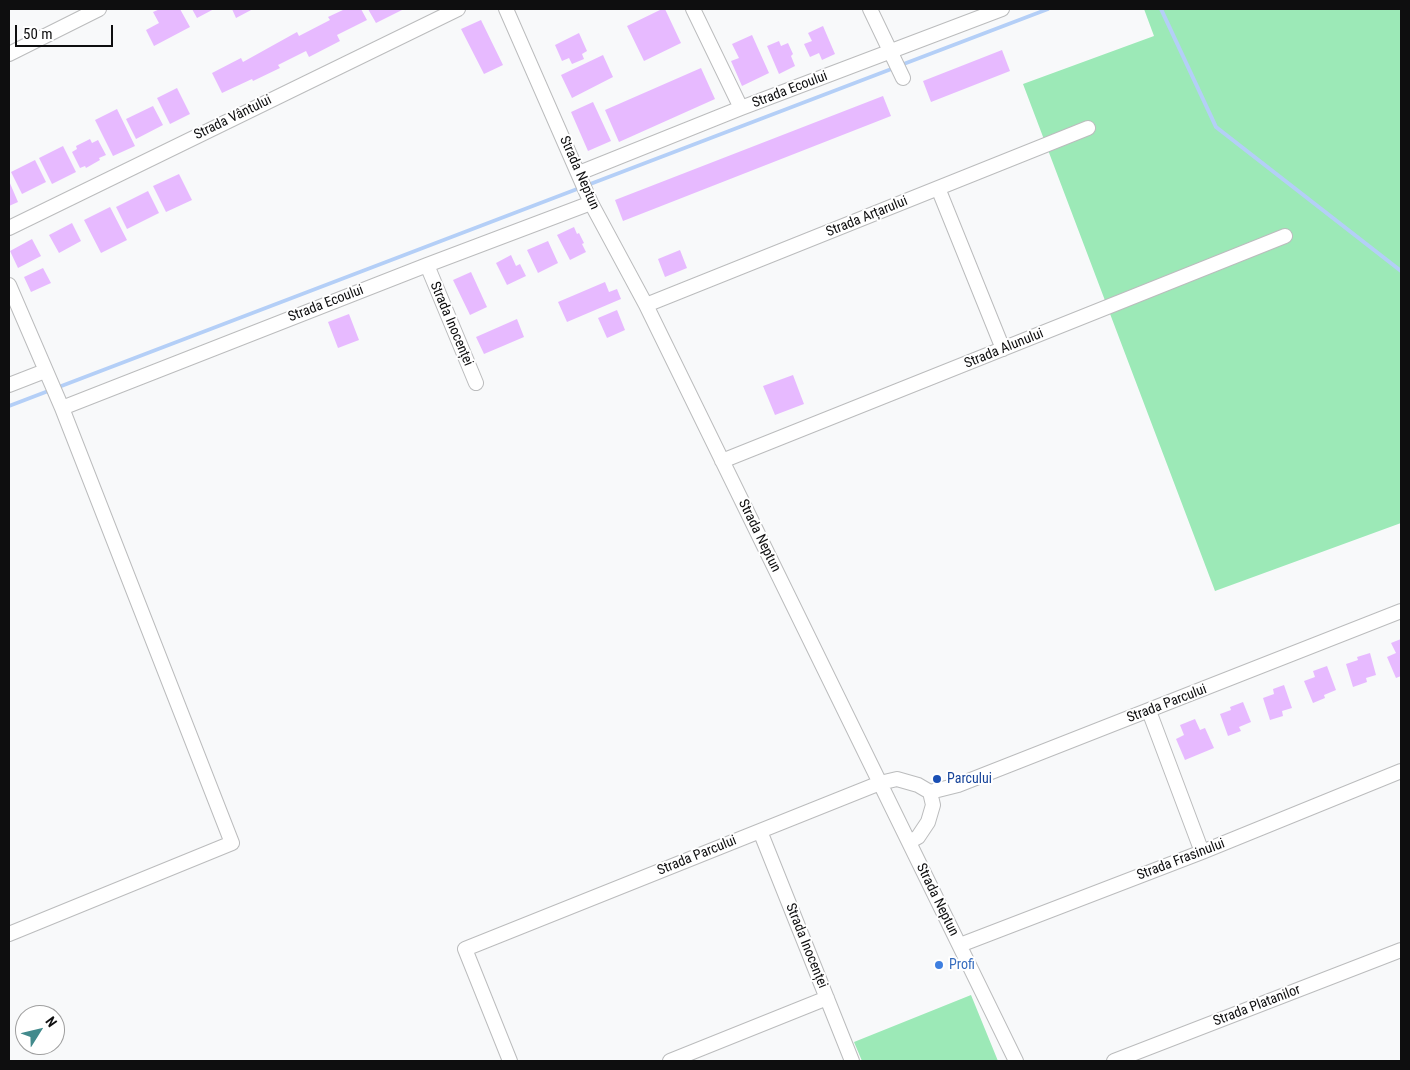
<!DOCTYPE html>
<html>
<head>
<meta charset="utf-8">
<style>
	body { margin:0 }
	#map { position:relative; width:1410px; height:1070px; overflow:hidden; background:#f8f9fa; font-family:"Roboto Condensed",sans-serif }
	canvas { display:block }
	.frame { position:absolute; inset:0; border:10px solid #0e0e0f; pointer-events:none }
	.north { position:absolute; left:15px; top:1005px; width:50px; height:50px; box-sizing:border-box; background:#fff; border:1px solid #9f9f9f; border-radius:50%; rotate:54deg; font-size:14px; font-weight:700; line-height:20px; text-align:center; color:#0e0e0f }
	.north::after { content:''; display:block; margin:auto; width:18px; height:22px; background:#428a8c; clip-path:polygon(50% 0,100% 100%,50% 72%,0 100%) }
	.scale { position:absolute; left:15px; top:25px; width:98px; height:22px; box-sizing:border-box; border:2px solid #0e0e0f; border-top:0; padding-left:6px; font-size:15px; line-height:18px; white-space:nowrap; color:#0e0e0f; -webkit-text-stroke:4px #fff; paint-order:stroke }
</style>
</head>
<body>
<div id="map">
<canvas width="1410" height="1070"></canvas>
<div class="frame"></div>
<div class="north">N</div>
<div class="scale">50 m</div>
</div>
<script>
const ctx = document.querySelector('canvas').getContext('2d');
ctx.lineJoin = 'round';
function fill(path, color) {
  ctx.fillStyle = color;
  ctx.fill(path, 'evenodd');
}
function toPath(rows) {
  const path = new Path2D();
  for (const r of rows) {
    path.moveTo(r[0], r[1]);
    for (let i = 2; i < r.length; i += 2) path.lineTo(r[i], r[i + 1]);
  }
  return path;
}
function stroke(path, color, width, dash) {
  ctx.strokeStyle = color;
  ctx.lineWidth = width;
  ctx.lineCap = dash ? 'butt' : 'round';
  ctx.setLineDash(dash || []);
  ctx.stroke(path);
}
function drawText(font, color, halo, rows, align = 'center') {
  ctx.font = font + ' "Roboto Condensed",sans-serif';
  ctx.lineWidth = 4;
  ctx.setLineDash([]);
  ctx.textBaseline = 'middle';
  ctx.strokeStyle = halo;
  ctx.fillStyle = color;
  for (const [text, x, y, turn = 0] of rows) {
    ctx.save();
    ctx.translate(x, y);
    ctx.rotate((+turn || 0) * Math.PI / 180);
    ctx.textAlign = isNaN(turn) ? turn : align;
    if (halo) ctx.strokeText(text, 0, 0);
    ctx.fillText(text, 0, 0);
    ctx.restore();
  }
}
const green = toPath([
	[1144,9,1401,9,1401,523,1215,591,1023,84,1154,36],
	[971,995,998,1061,862,1061,854,1042]
]);
const stream = toPath([
	[1161,9,1216,127,1401,271],
	[901,65,1048,9],
	[9,406,894,68]
]);
const building = toPath([
	[160,9,180,9,190,27,154,46,146,30,159,23,153,12],
	[192,9,214,9,197,18],
	[232,9,253,9,236,18],
	[345,9,361,9,367,20,337,35,340,41,309,57,306,51,278,65,280,68,253,81,252,79,222,93,212,73,241,58,243,62,297,32,299,36,330,20,328,17],
	[368,9,401,9,402,10,376,23],
	[662,9,665,9,681,43,644,61,627,26],
	[481,20,503,65,484,74,461,29],
	[823,26,835,54,822,60,819,53,810,57,804,44,812,41,808,33],
	[579,33,587,51,582,54,584,59,572,64,569,58,562,61,555,45],
	[752,35,769,73,742,86,731,61,739,58,732,44],
	[779,41,781,46,788,43,793,54,791,56,795,66,779,74,767,46],
	[1002,50,1010,71,931,102,923,81],
	[603,55,613,77,572,98,561,75],
	[701,68,715,99,619,142,605,110],
	[177,88,190,114,170,124,157,98],
	[883,96,891,116,623,221,615,200],
	[593,102,611,141,588,151,571,112],
	[153,106,163,125,136,139,126,119],
	[117,109,135,146,113,156,95,120],
	[90,139,92,143,98,140,106,155,99,158,100,160,86,168,85,166,80,168,72,152,77,149,76,146],
	[63,146,76,172,52,184,39,158],
	[35,160,46,182,22,194,11,172],
	[179,174,192,200,166,212,153,186],
	[9,181,18,202,9,206],
	[148,191,159,213,127,229,116,207],
	[110,207,127,240,101,253,84,220],
	[72,223,81,241,59,253,49,235],
	[574,227,577,234,579,233,584,243,582,244,586,252,570,260,557,235],
	[32,239,41,256,18,268,10,251],
	[548,241,558,263,538,273,527,250],
	[680,250,687,268,665,277,658,259],
	[511,255,516,266,520,264,526,276,507,285,496,263],
	[43,268,51,283,31,292,24,277],
	[471,272,487,307,470,315,453,280],
	[605,282,609,292,617,289,621,299,567,322,558,302],
	[617,310,625,330,607,338,598,318],
	[349,314,359,340,338,348,328,322],
	[517,319,524,337,484,354,476,337],
	[793,375,804,404,775,415,763,386],
	[1401,639,1401,676,1396,678,1387,657,1396,653,1391,643],
	[1370,653,1376,675,1366,678,1367,682,1353,687,1346,664,1358,660,1357,657],
	[1327,666,1336,690,1324,695,1325,698,1313,703,1304,681,1315,677,1313,671],
	[1284,685,1292,708,1282,711,1283,716,1270,720,1263,698,1274,694,1273,689],
	[1243,702,1251,722,1239,727,1241,731,1228,736,1220,714,1231,710,1230,707],
	[1195,719,1200,730,1205,728,1214,748,1185,760,1176,739,1184,735,1180,725]
]);
const minor = toPath([
	[506,9,591,203,646,305,1016,1061],
	[693,9,741,108],
	[870,9,903,78],
	[9,54,99,9],
	[579,173,741,108,1002,9],
	[938,188,1003,349],
	[9,228,458,9],
	[427,265,476,383],
	[9,285,62,408,232,843,9,934],
	[646,305,1088,128],
	[9,385,45,371],
	[62,408,427,265,591,203],
	[722,461,1285,236],
	[1149,711,1202,852],
	[930,792,958,785,1401,611],
	[760,831,852,1061],
	[960,945,1202,852,1401,771],
	[510,1061,465,949,880,783,897,779,918,785,930,792,933,805,928,822,918,837,909,842],
	[670,1061,827,998],
	[1114,1061,1401,950]
]);
const markers = [
	[937,779,5,"#1a4fb4"],
	[939,965,5,"#3f7fe0"]
];
const streetNames = [
	["Strada Ecoului",790,90,-21],
	["Strada Vântului",233,118,-26],
	["Strada Neptun",579,173,66],
	["Strada Arțarului",867,217,-22],
	["Strada Ecoului",326,304,-21],
	["Strada Inocenței",451,324,67],
	["Strada Alunului",1004,349,-22],
	["Strada Neptun",759,536,64],
	["Strada Parcului",1167,704,-21],
	["Strada Parcului",697,856,-22],
	["Strada Frasinului",1181,860,-21],
	["Strada Neptun",937,900,64],
	["Strada Inocenței",806,946,68],
	["Strada Platanilor",1257,1006,-21]
];
const transitNames = [
	["Parcului",947,779]
];
const shopNames = [
	["Profi",949,965]
];
fill(green, '#9ce9b7');
stroke(stream, '#b4cff7', 4);
fill(building, '#e7baff');
stroke(minor, '#bbbcbd', 16);
stroke(minor, '#fff', 14);
for (const [x, y, r, color] of markers) {
  const dot = new Path2D();
  dot.arc(x, y, r, 0, 2 * Math.PI);
  ctx.fillStyle = color;
  ctx.fill(dot);
  stroke(dot, '#fff', 2);
}
drawText('14px', '#0e0e0f', '#fff', streetNames);
drawText('14px', '#164399', '#fff', transitNames, 'left');
drawText('14px', '#366cbe', '#fff', shopNames, 'left');
</script>
</body>
</html>
